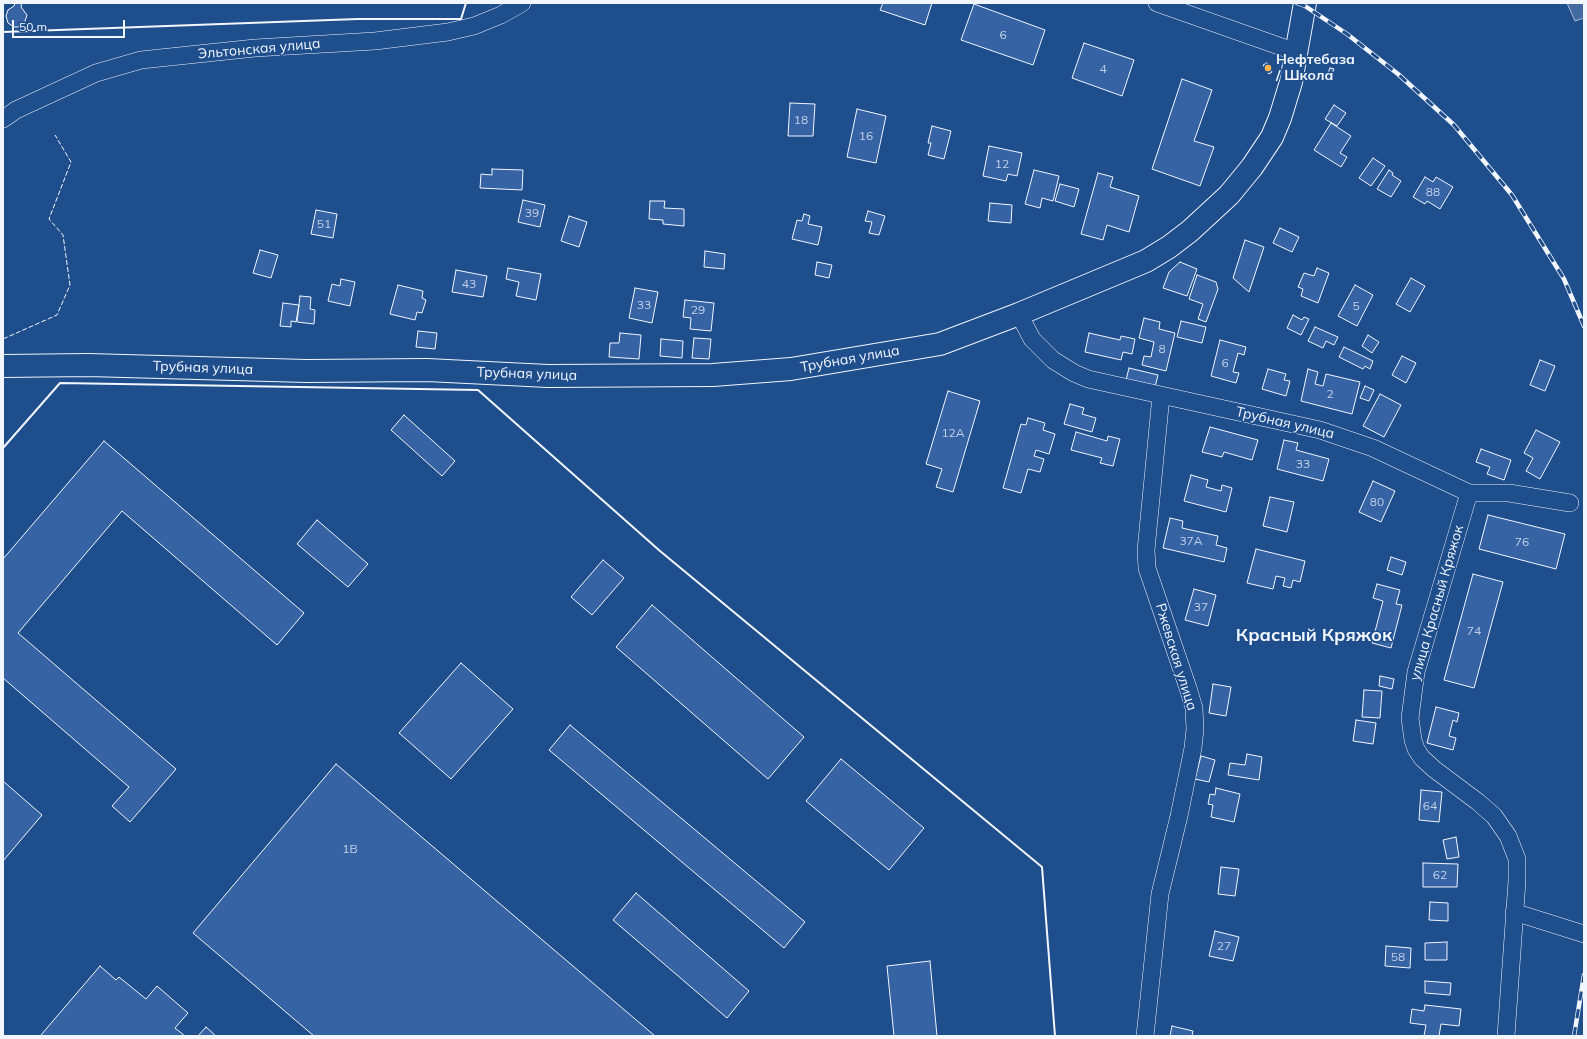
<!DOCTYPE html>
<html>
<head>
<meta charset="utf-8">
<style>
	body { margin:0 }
	#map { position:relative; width:1587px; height:1039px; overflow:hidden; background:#1f4e8c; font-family:Mulish,sans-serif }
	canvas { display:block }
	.frame { position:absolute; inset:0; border:4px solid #f2f6ff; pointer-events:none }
	.scale { position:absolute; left:12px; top:20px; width:113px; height:18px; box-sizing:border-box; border:2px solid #f2f6ff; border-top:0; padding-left:5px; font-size:12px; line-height:14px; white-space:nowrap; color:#f2f6ff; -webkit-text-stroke:3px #1f4e8c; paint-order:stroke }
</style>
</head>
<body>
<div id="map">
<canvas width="1587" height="1039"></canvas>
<div class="frame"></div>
<div class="scale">50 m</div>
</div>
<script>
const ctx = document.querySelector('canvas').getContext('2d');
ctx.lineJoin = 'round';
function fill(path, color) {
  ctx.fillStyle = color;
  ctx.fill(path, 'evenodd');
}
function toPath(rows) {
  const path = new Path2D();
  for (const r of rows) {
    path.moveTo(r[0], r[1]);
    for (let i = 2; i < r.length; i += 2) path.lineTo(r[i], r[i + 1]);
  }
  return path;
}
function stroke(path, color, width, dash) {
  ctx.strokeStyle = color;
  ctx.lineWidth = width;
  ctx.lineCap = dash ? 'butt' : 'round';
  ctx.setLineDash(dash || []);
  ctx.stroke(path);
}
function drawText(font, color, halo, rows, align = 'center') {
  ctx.font = font + ' Mulish,sans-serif';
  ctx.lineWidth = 3;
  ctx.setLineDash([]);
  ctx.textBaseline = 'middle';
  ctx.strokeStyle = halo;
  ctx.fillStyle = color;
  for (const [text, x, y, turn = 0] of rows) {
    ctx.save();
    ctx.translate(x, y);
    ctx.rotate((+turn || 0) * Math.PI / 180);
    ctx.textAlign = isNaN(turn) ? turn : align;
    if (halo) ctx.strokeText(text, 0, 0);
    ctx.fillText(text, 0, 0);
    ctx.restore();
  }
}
const water = toPath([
	[1567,3,1584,3,1584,18,1575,21,1567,3]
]);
const building = toPath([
	[15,3,22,3,21,7,27,15,24,24,18,27,14,27,8,23,6,16,8,10,14,6,15,3],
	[883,3,932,3,925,25,880,10,883,3],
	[974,4,1045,30,1033,65,961,40,974,4],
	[1084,43,1134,60,1122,96,1072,78,1084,43],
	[1267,63,1272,72,1269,74,1263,65,1267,63],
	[1330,68,1334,69,1330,79,1326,78,1330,68],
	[1182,79,1212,90,1194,141,1214,147,1200,186,1152,169,1182,79],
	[790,103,815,104,813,136,788,136,790,103],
	[1334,105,1346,113,1337,126,1325,119,1334,105],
	[857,109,886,116,876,163,847,157,857,109],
	[1331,123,1351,136,1340,153,1347,157,1341,167,1314,150,1331,123],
	[932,126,951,131,944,159,928,155,931,143,928,143,932,126],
	[989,146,1022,153,1017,176,1008,174,1006,181,983,176,989,146],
	[1373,158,1385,166,1371,186,1359,178,1373,158],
	[492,169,523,170,522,190,480,188,481,174,492,175,492,169],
	[1034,170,1059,176,1053,201,1042,198,1040,208,1025,204,1034,170],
	[1389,170,1393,173,1392,175,1401,181,1391,197,1377,189,1389,170],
	[1098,173,1113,177,1110,187,1139,196,1129,232,1107,225,1103,240,1081,234,1098,173],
	[1425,177,1433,182,1436,177,1453,187,1440,209,1427,201,1425,204,1413,197,1425,177],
	[1060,184,1079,189,1074,207,1055,201,1060,184],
	[523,200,545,205,540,227,518,222,523,200],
	[650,201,665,201,664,208,684,209,684,226,663,224,663,220,649,219,650,201],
	[990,203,1012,205,1011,223,988,221,990,203],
	[316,210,337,214,333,238,311,234,316,210],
	[868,211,885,216,879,235,869,233,872,222,865,221,868,211],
	[804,214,810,216,808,224,822,227,818,245,792,239,797,220,802,221,804,214],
	[569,216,587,222,579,247,561,241,569,216],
	[1280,228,1299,237,1292,252,1273,243,1280,228],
	[1245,240,1264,247,1249,292,1233,278,1245,240],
	[260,250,278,255,271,278,253,273,260,250],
	[705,251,725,254,724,269,704,267,705,251],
	[817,262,832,265,829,278,815,275,817,262],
	[1180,262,1197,269,1187,296,1163,288,1169,272,1180,262],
	[508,268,541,274,536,300,516,296,519,282,506,279,508,268],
	[1317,268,1329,273,1318,303,1301,296,1303,289,1298,287,1304,273,1314,276,1317,268],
	[456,270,487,276,483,297,452,292,456,270],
	[1197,275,1216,282,1218,289,1206,322,1198,319,1203,304,1189,299,1197,275],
	[1411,278,1425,286,1410,312,1396,304,1411,278],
	[341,279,355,282,350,306,328,301,332,284,340,286,341,279],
	[398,285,423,291,422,298,426,300,422,313,417,312,415,320,390,314,398,285],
	[1355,285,1373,295,1357,326,1338,316,1355,285],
	[635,288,658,292,652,323,629,318,635,288],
	[300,296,311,297,310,309,315,310,314,324,297,322,300,296],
	[685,300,714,303,711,331,690,329,691,318,683,317,685,300],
	[283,303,299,305,296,322,291,321,291,327,280,326,283,303],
	[1293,315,1302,320,1304,317,1309,319,1301,335,1287,328,1293,315],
	[1144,318,1160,322,1159,329,1175,333,1166,371,1142,365,1144,356,1151,357,1154,342,1139,338,1144,318],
	[1181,321,1206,327,1202,343,1177,337,1181,321],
	[1315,327,1338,337,1334,345,1326,341,1323,348,1308,341,1315,327],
	[418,331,437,333,435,349,416,347,418,331],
	[620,333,641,335,639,359,609,357,610,343,619,343,620,333],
	[1089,333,1120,340,1121,336,1135,339,1132,354,1123,352,1121,360,1085,352,1089,333],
	[1368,335,1379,342,1372,353,1362,346,1368,335],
	[694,338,711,339,709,359,692,358,694,338],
	[661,339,683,341,682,358,660,356,661,339],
	[1220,340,1246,347,1244,355,1238,353,1233,372,1239,373,1236,383,1211,376,1220,340],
	[1344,347,1373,361,1370,369,1365,366,1363,369,1339,357,1344,347],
	[1402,356,1416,363,1406,383,1392,375,1402,356],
	[1540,360,1555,366,1545,391,1530,385,1540,360],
	[1129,368,1158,375,1155,387,1126,380,1129,368],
	[1268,369,1286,374,1284,380,1290,381,1286,396,1262,389,1268,369],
	[1308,369,1318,372,1315,384,1323,386,1326,374,1360,382,1352,414,1301,401,1308,369],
	[1365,386,1374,390,1369,401,1360,398,1365,386],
	[948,391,980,401,953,492,936,487,942,469,926,464,948,391],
	[1380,394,1401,405,1384,437,1363,426,1380,394],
	[1070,404,1084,408,1082,414,1096,418,1092,432,1064,424,1070,404],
	[404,415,455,461,442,476,391,430,404,415],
	[1028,418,1045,423,1043,430,1055,434,1049,454,1036,450,1034,456,1044,459,1040,472,1028,469,1021,493,1003,488,1021,424,1026,425,1028,418],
	[1210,427,1258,440,1252,460,1224,452,1222,457,1202,452,1210,427],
	[1536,430,1560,442,1540,479,1526,471,1533,458,1524,453,1536,430],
	[1076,432,1107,441,1108,436,1120,439,1113,466,1100,463,1102,458,1071,450,1076,432],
	[1284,440,1298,443,1296,450,1329,459,1323,481,1277,469,1284,440],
	[104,441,304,613,277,645,122,511,18,633,176,769,130,822,112,806,129,787,3,678,3,559,104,441],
	[1481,449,1511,460,1504,480,1487,474,1490,467,1476,462,1481,449],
	[1191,475,1208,480,1206,487,1221,491,1222,485,1232,488,1226,512,1184,501,1191,475],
	[1373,481,1395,491,1381,522,1359,512,1373,481],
	[1270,497,1294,502,1287,532,1263,526,1270,497],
	[1488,515,1565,534,1556,569,1479,549,1488,515],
	[1170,518,1183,521,1182,528,1218,536,1216,545,1227,548,1224,562,1163,548,1170,518],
	[317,520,368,564,348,587,297,544,317,520],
	[1256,549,1305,561,1300,582,1293,580,1291,588,1283,586,1285,578,1276,576,1273,589,1247,583,1256,549],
	[1391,557,1406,562,1402,575,1387,570,1391,557],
	[603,560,624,578,592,615,571,597,603,560],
	[1473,574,1503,582,1474,688,1444,680,1473,574],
	[1377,584,1400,590,1396,604,1402,605,1391,648,1372,643,1383,601,1373,598,1377,584],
	[1194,589,1216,595,1208,626,1185,620,1194,589],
	[652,605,804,737,768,779,616,647,652,605],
	[461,663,513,709,451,779,399,733,461,663],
	[1380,676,1394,679,1392,689,1379,686,1380,676],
	[1213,684,1231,687,1226,716,1209,713,1213,684],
	[1364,690,1382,691,1380,718,1362,717,1364,690],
	[1436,707,1459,713,1457,722,1453,720,1449,736,1456,738,1453,750,1427,743,1436,707],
	[1356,720,1376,723,1373,744,1353,741,1356,720],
	[570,725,805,922,784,948,549,750,570,725],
	[1247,754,1262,757,1259,780,1228,775,1230,763,1245,765,1247,754],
	[1201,756,1215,760,1209,782,1195,779,1201,756],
	[841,759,924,828,889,870,806,801,841,759],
	[336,764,655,1036,314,1036,193,933,336,764],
	[3,781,42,815,3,861,3,781],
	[1216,788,1240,794,1234,822,1211,817,1213,805,1208,804,1210,794,1215,795,1216,788],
	[1421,790,1442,792,1439,822,1419,820,1421,790],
	[1456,837,1459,857,1447,859,1443,840,1456,837],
	[1423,863,1458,864,1457,887,1423,887,1423,863],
	[1221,867,1239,869,1235,896,1218,894,1221,867],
	[636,893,749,991,727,1018,613,920,636,893],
	[1430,902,1448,903,1448,921,1429,920,1430,902],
	[1215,931,1239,937,1233,961,1209,956,1215,931],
	[1447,942,1447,960,1425,960,1425,943,1447,942],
	[1386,946,1411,948,1410,968,1385,966,1386,946],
	[930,961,937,1036,894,1036,887,966,930,961],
	[100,966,116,980,119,977,146,999,157,986,188,1013,175,1028,185,1036,42,1036,41,1035,100,966],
	[1425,981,1451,983,1450,995,1425,993,1425,981],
	[1425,1005,1461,1009,1459,1026,1441,1024,1439,1036,1424,1036,1426,1025,1410,1023,1412,1009,1424,1011,1425,1005],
	[1172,1026,1193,1031,1192,1036,1170,1036,1172,1026],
	[206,1027,216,1036,198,1036,206,1027]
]);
const minor = toPath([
	[1157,3,1296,52],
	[3,119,16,110,96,73,141,60,255,48,375,41,448,32,474,26,501,15,522,3],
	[1019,314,1032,339,1053,360,1074,373,1088,379,1320,430,1373,448,1469,493,1509,493,1570,503],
	[1469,493,1416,672,1410,718,1413,740,1416,749,1422,758,1434,769,1478,802,1494,816,1508,836,1517,859,1517,881,1506,1036],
	[1514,912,1584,934],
	[1145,1036,1160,894,1179,816,1193,748,1195,729,1194,708,1188,688,1147,568,1146,550,1161,396]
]);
const major = toPath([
	[3,366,88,365,307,371,427,370,548,376,713,375,791,369,940,344,1019,314,1146,261,1169,247,1190,231,1229,195,1252,167,1272,137,1280,118,1291,82,1305,3]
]);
const rail = toPath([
	[1297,3,1305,6,1347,34,1398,74,1454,125,1512,195,1564,279,1584,326],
	[1574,1036,1584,975]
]);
const fence = toPath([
	[3,339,57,315,70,285,63,235,49,219,71,162,55,135]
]);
const wall = toPath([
	[3,32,358,19,461,19,466,3],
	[3,448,60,383,478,390,660,551,1042,867,1055,1036]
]);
const markers = [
	[1268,68,4,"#ffb74d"]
];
const numberNames = [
	["6",1003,35],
	["4",1103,69],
	["18",801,120],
	["16",866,136],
	["12",1002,164],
	["88",1433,192],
	["39",532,213],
	["51",324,224],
	["43",469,284],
	["33",644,305],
	["5",1356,306],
	["29",698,310],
	["8",1162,349],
	["6",1225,363],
	["2",1330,394],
	["12А",953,433],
	["33",1303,464],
	["80",1377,502],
	["37А",1191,541],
	["76",1522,542],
	["37",1201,607],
	["74",1474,631],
	["64",1430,806],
	["1В",350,849],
	["62",1440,875],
	["27",1224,946],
	["58",1398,957]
];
const streetNames = [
	["Эльтонская улица",259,49,-5],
	["Трубная улица",850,359,-10],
	["Трубная улица",203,368,2],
	["Трубная улица",527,374,2],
	["Трубная улица",1285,423,13],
	["улица Красный Кряжок",1437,603,-74],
	["Ржевская улица",1176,657,73]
];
const poiNames = [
	["Нефтебаза",1276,60],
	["/ Школа",1276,76]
];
const districtNames = [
	["Красный Кряжок",1314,636]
];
fill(water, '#446ba0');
stroke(water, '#a8bbd7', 1);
fill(building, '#3563a3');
stroke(building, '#f2f6ff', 1);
stroke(minor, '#f2f6ff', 18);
stroke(major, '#f2f6ff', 24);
stroke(minor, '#1f4e8c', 17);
stroke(major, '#1f4e8c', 22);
stroke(rail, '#f2f6ff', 4.5);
stroke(rail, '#1f4e8c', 3, [9]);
stroke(fence, '#f2f6ff', 1, [5, 2]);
stroke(wall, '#f2f6ff', 2);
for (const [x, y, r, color] of markers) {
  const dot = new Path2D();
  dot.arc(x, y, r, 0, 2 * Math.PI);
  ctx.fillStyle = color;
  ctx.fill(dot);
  stroke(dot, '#1f4e8c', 1.5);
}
drawText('12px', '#c3d1e8', null, numberNames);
drawText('14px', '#f2f6ff', '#1f4e8c', streetNames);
drawText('bold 14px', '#f2f6ff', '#1f4e8c', poiNames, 'left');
drawText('bold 18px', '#f2f6ff', '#1f4e8c', districtNames);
</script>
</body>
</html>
